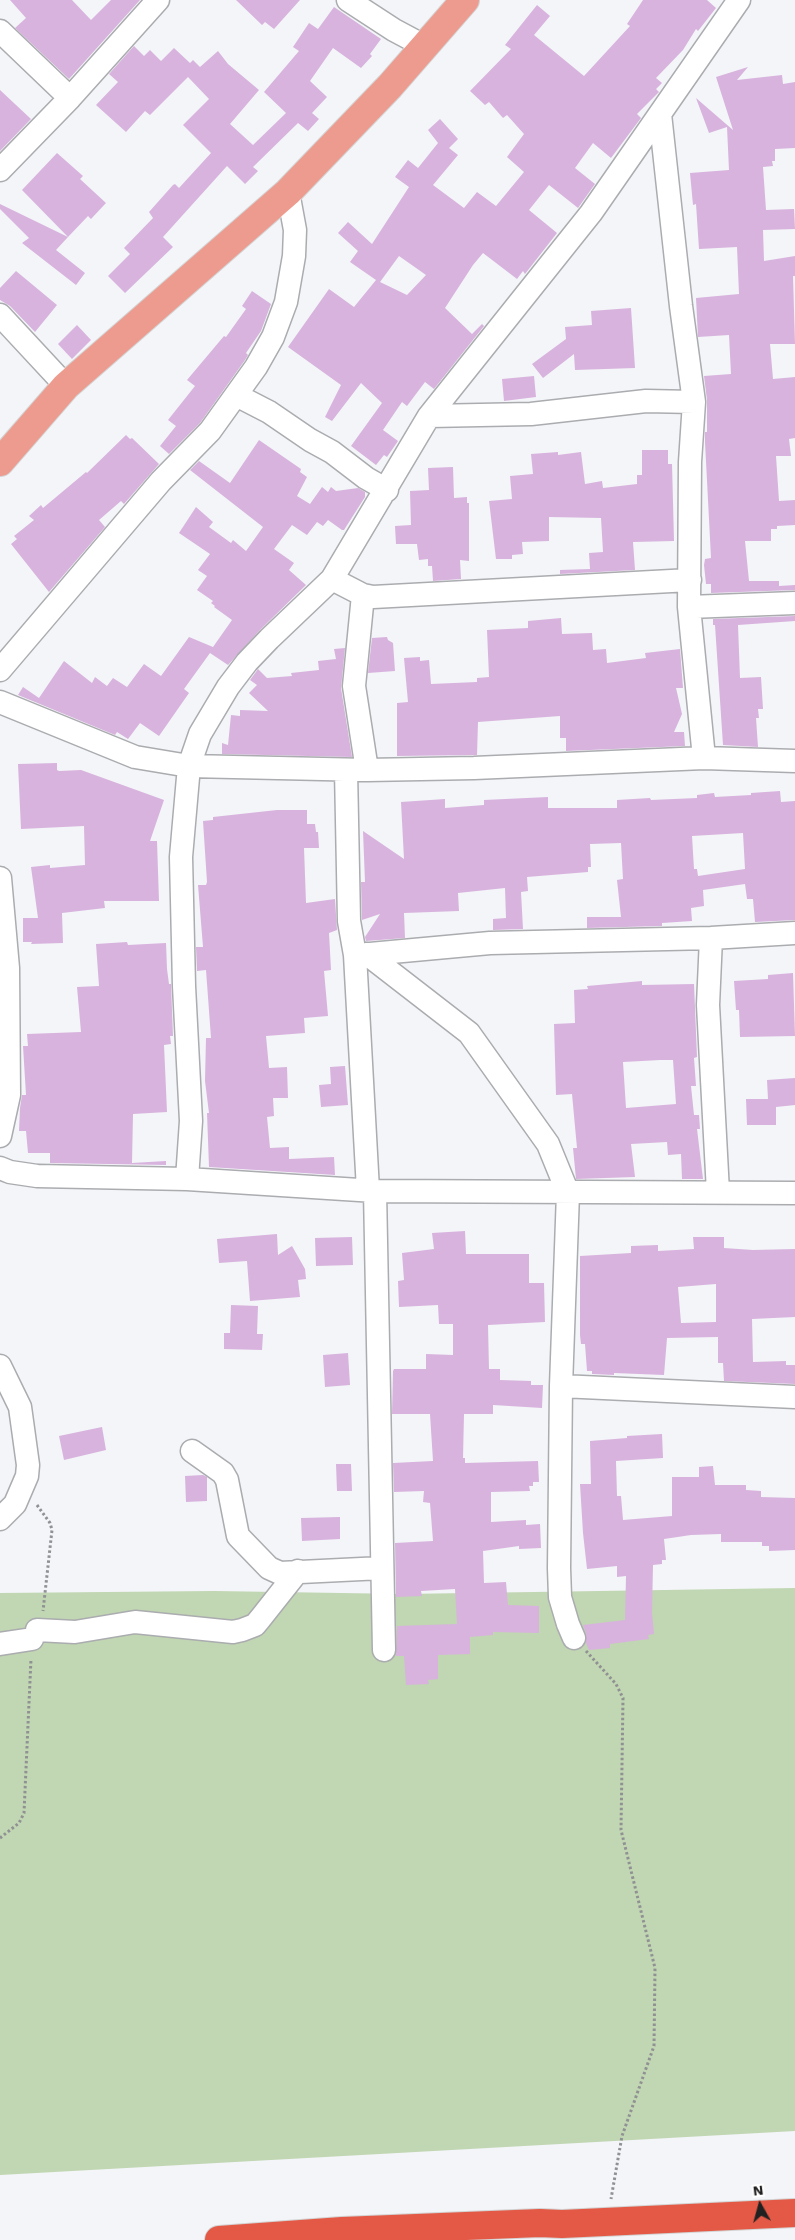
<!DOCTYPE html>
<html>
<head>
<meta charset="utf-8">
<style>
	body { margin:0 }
	#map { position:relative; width:795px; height:2240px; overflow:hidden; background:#f3f5f8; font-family:"Work Sans",sans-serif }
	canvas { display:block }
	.north { position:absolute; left:735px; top:2180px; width:50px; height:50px; -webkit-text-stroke:4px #fff; paint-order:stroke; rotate:353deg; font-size:14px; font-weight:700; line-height:20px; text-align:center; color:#212122 }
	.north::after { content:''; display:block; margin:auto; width:18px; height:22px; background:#212122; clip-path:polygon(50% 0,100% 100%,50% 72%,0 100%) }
</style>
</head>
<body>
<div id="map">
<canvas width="795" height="2240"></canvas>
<div class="north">N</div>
</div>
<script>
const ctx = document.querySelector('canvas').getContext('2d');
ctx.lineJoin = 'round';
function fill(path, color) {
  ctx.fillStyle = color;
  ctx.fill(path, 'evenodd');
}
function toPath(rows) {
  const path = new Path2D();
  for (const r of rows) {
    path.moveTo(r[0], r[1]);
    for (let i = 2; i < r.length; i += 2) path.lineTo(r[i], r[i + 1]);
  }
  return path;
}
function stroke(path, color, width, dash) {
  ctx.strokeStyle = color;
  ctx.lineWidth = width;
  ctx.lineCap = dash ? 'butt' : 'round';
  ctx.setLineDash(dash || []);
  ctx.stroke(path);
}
const green = toPath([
	[795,1588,795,2131,0,2175,0,1593,214,1591,404,1594]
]);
const building = toPath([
	[10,0,72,0,91,20,111,0,140,0,69,79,15,28,26,18],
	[236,0,300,0,274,29,265,22,262,25],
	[643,0,707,0,716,8,698,31,696,29,683,50,656,78,662,83,656,89,659,92,637,114,641,118,611,158,593,143,575,168,595,184,578,208,549,185,529,210,557,233,525,274,523,271,517,279,483,253,473,265,445,308,472,334,482,324,484,326,434,389,425,382,407,406,402,402,383,430,398,441,387,457,384,455,376,465,351,446,382,403,361,383,332,421,325,417,341,385,288,347,329,289,354,307,376,280,350,262,358,251,338,233,348,222,372,244,409,187,395,177,408,160,418,168,438,143,428,130,440,119,458,139,449,148,458,155,433,185,464,208,477,192,496,206,524,172,507,157,524,134,507,115,503,118,489,102,485,105,470,91,511,49,505,45,537,5,550,16,534,35,584,76,630,26,627,24],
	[399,256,426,275,407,295,380,282],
	[334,7,381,39,370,54,372,56,361,68,333,48,310,81,327,97,312,113,319,119,308,131,298,123,253,167,258,171,245,184,227,166,163,237,173,247,125,293,108,276,130,254,124,248,153,218,149,212,173,185,175,184,179,188,211,153,183,125,209,99,188,77,150,115,145,111,126,132,96,105,118,82,109,74,134,46,144,56,150,50,161,61,174,48,190,63,193,60,200,67,218,51,228,64,259,90,230,124,253,145,286,113,264,92,299,51,293,47,309,23,318,29],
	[748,67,737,80,782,75,783,84,795,82,795,148,775,149,775,161,772,161,773,166,763,167,766,210,794,209,795,229,763,230,764,261,795,256,795,276,793,276,795,344,770,344,773,379,795,377,795,438,789,439,791,456,776,456,779,501,795,500,795,525,777,526,777,529,771,529,771,541,745,541,749,581,779,581,779,586,795,585,795,590,711,593,711,584,706,584,704,565,705,559,711,558,705,442,705,432,707,432,707,400,704,376,731,374,729,335,698,337,696,298,739,294,737,247,699,249,696,204,693,205,690,173,729,170,727,127,709,133,696,98,733,130,716,77],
	[0,90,31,119,0,151],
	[57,153,83,176,80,179,106,203,91,219,88,216,68,237,22,190],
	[0,204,68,237,56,250,85,273,76,285,22,243,29,238,0,209],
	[16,271,57,305,35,332,10,306,0,300,0,288],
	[252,291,271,304,261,331,246,353,248,355,245,360,200,423,169,454,160,446,176,426,168,420,195,386,187,380,224,336,226,337,246,309,242,306],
	[631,308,635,368,575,370,574,354,543,378,532,364,566,339,565,327,592,325,591,311],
	[77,325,91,340,72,359,58,344],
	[534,376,536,397,504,401,502,379],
	[126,435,130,439,132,438,159,464,124,504,121,501,99,520,105,527,49,592,11,544,17,539,14,536,34,520,29,516,41,505,43,508,86,472,87,473],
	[259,440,301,469,300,472,307,477,297,496,310,504,322,487,328,492,331,487,336,491,358,488,365,492,365,497,344,530,342,530,328,520,323,526,317,522,307,535,292,525,274,549,294,563,289,570,306,585,260,630,228,665,210,653,184,689,189,693,159,736,140,723,128,739,117,732,115,735,18,695,23,687,39,698,64,661,92,683,95,677,107,686,113,678,127,687,144,664,161,676,189,637,213,647,232,620,214,607,215,606,211,603,213,601,197,590,207,576,198,570,210,554,179,533,196,507,213,522,209,527,231,543,233,540,246,551,263,527,190,470,199,461,230,483],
	[642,450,668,450,668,464,672,464,674,541,633,542,635,570,560,574,560,570,590,569,589,553,603,552,601,518,549,517,549,541,522,542,523,554,512,555,512,559,496,559,489,501,512,499,510,476,533,474,531,454,558,452,558,455,581,452,585,484,602,481,603,488,637,484,637,475,642,475],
	[453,467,454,498,467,497,467,503,469,503,469,561,460,560,461,579,433,581,432,566,428,566,428,559,419,560,417,544,396,544,395,526,411,525,410,491,429,490,428,468],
	[795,616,795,621,738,625,740,678,761,677,763,709,758,709,759,718,756,718,758,747,723,745,715,625,713,625,713,619],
	[561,618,562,634,592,633,593,650,606,649,607,663,646,658,645,653,680,649,683,688,676,688,682,714,674,732,684,732,685,746,566,751,566,738,560,738,560,716,478,722,477,755,397,756,397,703,408,702,404,658,420,657,420,661,429,660,431,684,477,682,477,678,489,677,487,630,528,628,528,621],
	[387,637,388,640,393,643,395,671,368,673,372,638],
	[345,648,341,688,352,757,222,754,222,743,228,745,231,715,240,716,240,710,268,711,249,693,257,685,250,680,258,669,267,678,292,676,291,673,319,670,318,661,336,659,334,649],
	[57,763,57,770,59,771,81,770,164,800,150,841,157,841,159,901,104,901,105,908,62,913,63,943,31,944,32,942,23,942,23,918,38,918,31,867,50,865,50,868,85,865,84,826,21,829,18,764],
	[780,791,781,802,795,801,795,920,755,922,753,899,747,899,745,884,703,890,704,906,691,908,692,921,662,923,662,926,587,928,587,917,621,917,617,880,623,879,621,843,590,844,591,867,588,867,588,872,527,877,528,891,521,892,523,929,493,930,493,919,506,918,505,888,458,893,459,911,404,913,405,938,366,941,365,937,380,914,362,920,361,882,365,882,363,831,404,859,401,802,445,799,445,808,484,805,484,800,548,797,548,808,617,808,617,800,650,798,651,800,697,798,697,795,714,793,715,797,751,795,751,793],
	[743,833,745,869,698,876,697,869,694,869,692,836],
	[277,810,307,810,307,824,315,824,316,832,318,832,319,848,304,848,306,903,335,899,337,930,329,933,331,970,324,971,328,1016,304,1018,305,1033,266,1036,269,1068,287,1067,288,1098,273,1098,274,1116,267,1117,270,1148,289,1147,289,1159,334,1157,335,1175,209,1167,207,1113,209,1113,205,1081,206,1038,211,1038,206,970,197,971,196,947,203,947,198,885,206,885,207,882,203,821,213,820,213,817],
	[127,942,128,945,166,943,167,969,169,984,171,984,173,1036,170,1036,171,1044,164,1045,167,1112,133,1114,132,1163,166,1161,166,1165,50,1163,50,1153,28,1153,26,1131,19,1131,20,1108,22,1095,26,1095,23,1046,28,1046,27,1034,81,1032,77,987,99,986,96,944],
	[793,973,795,1036,740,1037,739,1010,736,1010,734,981,768,979,768,975],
	[642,981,642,985,694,984,697,1057,694,1058,696,1086,691,1086,694,1115,699,1115,700,1129,697,1129,703,1179,682,1179,681,1154,668,1155,667,1142,631,1144,635,1177,576,1179,573,1148,577,1148,572,1094,556,1095,554,1024,575,1023,574,990,588,989,587,986],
	[660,1060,673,1060,676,1104,626,1108,623,1062],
	[345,1066,348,1105,321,1107,319,1085,331,1084,330,1067],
	[795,1078,795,1105,776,1107,776,1125,747,1125,746,1099,768,1099,767,1080],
	[465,1231,466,1254,529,1254,529,1283,544,1283,545,1322,488,1325,489,1369,500,1369,500,1380,531,1381,531,1385,543,1385,542,1408,493,1405,493,1414,464,1414,463,1458,465,1458,465,1463,538,1461,539,1482,533,1482,533,1486,529,1486,530,1491,491,1492,491,1522,526,1520,526,1525,540,1524,541,1548,519,1549,519,1546,483,1551,484,1583,506,1582,508,1605,539,1606,539,1633,493,1632,493,1635,470,1637,470,1654,438,1655,438,1679,428,1680,429,1684,406,1685,404,1656,396,1656,397,1626,457,1624,456,1607,455,1589,421,1591,422,1596,396,1597,395,1543,433,1541,430,1503,423,1502,424,1491,394,1492,393,1463,433,1461,430,1414,392,1414,393,1371,394,1369,426,1369,426,1354,453,1355,453,1324,439,1324,438,1305,399,1307,398,1281,404,1280,402,1253,434,1249,432,1233],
	[277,1234,278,1255,292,1246,305,1269,306,1279,298,1280,300,1297,250,1301,247,1261,219,1263,217,1239],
	[352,1237,353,1265,316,1266,315,1238],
	[693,1237,724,1237,724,1248,753,1250,795,1249,795,1317,752,1319,753,1362,786,1361,786,1365,795,1365,795,1384,724,1381,723,1363,718,1363,718,1337,667,1338,664,1375,614,1373,614,1375,592,1374,592,1371,587,1371,585,1344,581,1344,580,1335,580,1256,631,1253,631,1246,658,1245,658,1251,694,1249],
	[716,1284,716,1322,681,1323,678,1287],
	[231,1305,258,1306,257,1334,263,1334,262,1350,224,1349,224,1333,230,1333],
	[348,1353,350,1385,325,1387,323,1355],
	[102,1427,106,1450,64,1460,59,1436],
	[662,1434,663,1458,616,1461,617,1496,621,1496,623,1520,672,1516,672,1477,699,1477,699,1467,713,1466,715,1485,746,1485,746,1490,761,1491,761,1497,795,1498,795,1550,769,1551,769,1546,762,1546,762,1542,721,1542,721,1534,691,1535,664,1539,666,1560,662,1560,662,1564,653,1565,652,1613,654,1634,648,1635,649,1639,610,1644,610,1648,589,1650,586,1643,586,1633,583,1625,625,1620,626,1576,617,1577,617,1566,587,1569,583,1533,580,1484,591,1484,590,1441,627,1438,627,1436],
	[336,1464,351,1464,352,1491,337,1491],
	[203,1475,207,1477,207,1501,186,1502,185,1476],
	[340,1517,340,1539,302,1541,301,1518]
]);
const path = toPath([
	[37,1505,50,1523,52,1530,43,1611],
	[586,1651,616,1684,623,1698,621,1830,655,1968,654,2046,622,2136,611,2199],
	[0,1838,19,1823,24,1813,31,1659]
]);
const minor = toPath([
	[348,0,394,30,424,46],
	[0,31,70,98],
	[660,114,681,306,694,402,690,462,689,607,704,758],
	[0,170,70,98,158,0],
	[0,315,66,386],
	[236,395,269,412,310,440,332,452,366,478,387,490],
	[429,416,531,414,646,401,694,402],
	[332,579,363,595,373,597,690,580],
	[363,595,354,686,367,770],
	[689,607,795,603],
	[0,670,161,481,210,431,256,367,273,337,286,302,294,256,295,230,288,192],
	[0,702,135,757,189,766,200,734,228,687,247,662,269,639,332,579,429,416,591,213,739,0],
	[346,770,349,921,355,955,368,1190],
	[0,878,8,968,9,1095,0,1136],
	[711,938,708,1005,718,1192],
	[367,954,469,1033,548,1144,568,1193,561,1386,559,1568,560,1597,568,1624,574,1638],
	[359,955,490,943,711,938,795,933],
	[0,1168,10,1172,37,1176,187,1179,375,1191,795,1193],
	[187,1179,191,1121,184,986,181,857,189,766,367,770,474,768,704,758,795,761],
	[375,1191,384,1650],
	[0,1366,20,1407,28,1465,27,1476,15,1504,0,1519],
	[561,1386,795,1397],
	[192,1451,223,1473,227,1480,238,1536,269,1568,280,1573,382,1568],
	[37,1630,75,1632,135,1622,233,1632,242,1630,255,1625,260,1619,298,1571],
	[0,1644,32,1639]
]);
const major = toPath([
	[0,462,66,386,288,192,390,86,465,0]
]);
const highway = toPath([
	[219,2240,342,2231,540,2223,562,2224,795,2213]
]);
fill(green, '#c1d6b2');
fill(building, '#d8b3de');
stroke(minor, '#abacaf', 25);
stroke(major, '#d3d3d3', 30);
stroke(highway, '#d3d3d3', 30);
stroke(path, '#909193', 3, [2.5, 2.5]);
stroke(minor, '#fff', 22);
stroke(major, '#ee9b8f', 28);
stroke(highway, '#e35945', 28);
</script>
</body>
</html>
